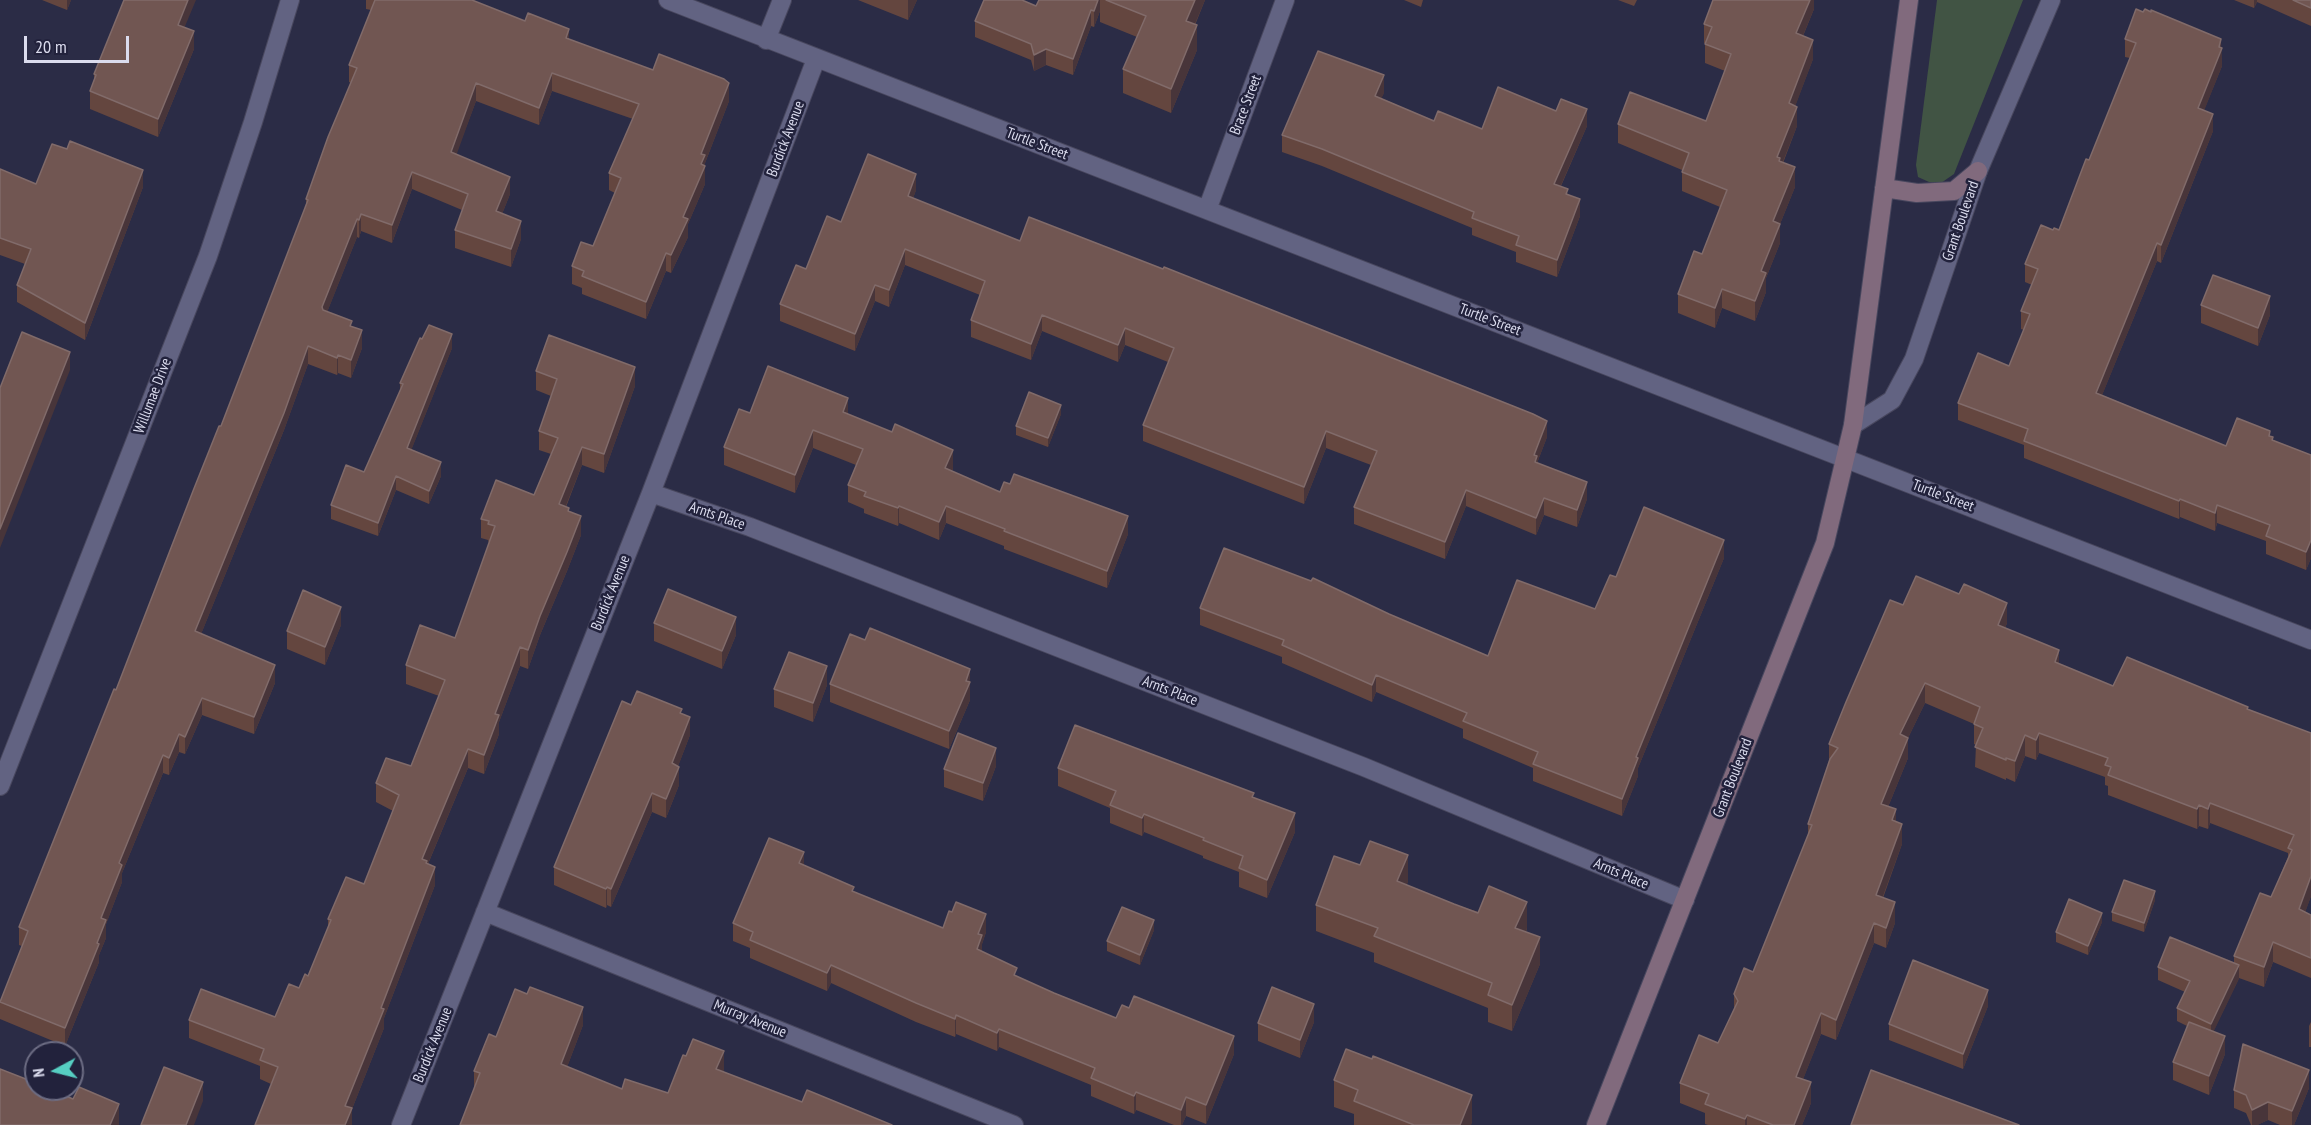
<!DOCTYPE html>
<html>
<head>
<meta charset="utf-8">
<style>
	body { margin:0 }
	#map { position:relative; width:2311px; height:1125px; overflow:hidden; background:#2b2c46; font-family:"PT Sans Narrow",sans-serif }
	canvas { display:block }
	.north { position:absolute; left:24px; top:1041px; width:60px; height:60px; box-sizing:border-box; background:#22223c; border:2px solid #6c6c83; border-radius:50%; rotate:263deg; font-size:16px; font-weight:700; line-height:24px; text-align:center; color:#dbdcee }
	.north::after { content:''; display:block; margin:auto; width:21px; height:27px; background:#56cec2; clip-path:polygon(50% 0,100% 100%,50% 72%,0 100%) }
	.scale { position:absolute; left:24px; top:36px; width:105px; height:27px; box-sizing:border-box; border:3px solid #dbdcee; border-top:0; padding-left:8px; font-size:18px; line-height:21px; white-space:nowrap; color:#dbdcee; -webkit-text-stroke:4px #22223c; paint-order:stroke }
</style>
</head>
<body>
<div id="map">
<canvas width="2311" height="1125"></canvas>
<div class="north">N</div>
<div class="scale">20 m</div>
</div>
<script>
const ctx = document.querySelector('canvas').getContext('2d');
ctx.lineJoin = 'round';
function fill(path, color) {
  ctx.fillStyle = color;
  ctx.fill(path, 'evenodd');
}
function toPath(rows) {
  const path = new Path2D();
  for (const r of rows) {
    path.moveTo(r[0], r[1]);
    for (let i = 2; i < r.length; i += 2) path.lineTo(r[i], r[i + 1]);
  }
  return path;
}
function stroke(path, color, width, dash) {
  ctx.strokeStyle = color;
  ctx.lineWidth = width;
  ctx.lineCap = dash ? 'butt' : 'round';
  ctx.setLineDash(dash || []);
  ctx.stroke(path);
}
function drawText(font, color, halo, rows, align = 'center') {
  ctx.font = font + ' "PT Sans Narrow",sans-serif';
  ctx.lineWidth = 5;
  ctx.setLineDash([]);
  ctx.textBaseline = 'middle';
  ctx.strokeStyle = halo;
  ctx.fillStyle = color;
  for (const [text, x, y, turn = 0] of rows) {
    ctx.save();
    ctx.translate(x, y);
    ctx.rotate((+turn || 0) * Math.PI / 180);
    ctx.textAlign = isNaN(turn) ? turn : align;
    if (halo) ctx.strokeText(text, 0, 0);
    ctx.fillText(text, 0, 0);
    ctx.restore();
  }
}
const green = toPath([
	[1937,0,2023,0,1954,174,1941,183,1929,182,1918,177,1916,165]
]);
const street = toPath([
	[668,0,2311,640],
	[766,40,782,0],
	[1207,210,1285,0],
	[1853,425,1892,400,1914,359,1978,171,2051,0],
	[651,493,750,527,1364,767,1685,900],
	[0,786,208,256,253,122,290,0],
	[485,912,1014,1125],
	[401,1125,651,493,816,59]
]);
const secondary = toPath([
	[1884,188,1917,193,1954,191,1978,171],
	[1596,1125,1825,543,1853,425,1909,0]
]);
const wall = toPath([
	[42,0,71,0,67,10],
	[366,0,472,0,569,40,729,101,705,163,705,184,688,224,688,237,671,273,666,271,646,319,582,294,582,288,572,284,572,266,593,246,615,193,609,190,609,173,633,119,552,91,539,125,476,101,456,154,510,194,502,214,521,239,511,267,455,248,455,230,462,210,412,189,392,243,361,231,359,238,357,237,327,312,352,326,362,348,351,378,338,373,337,375,308,364,284,430,201,634,275,683,254,734,202,715,185,754,179,752,169,775,163,773,122,873,122,882,106,924,106,938,99,955,99,962,65,1046,0,1019,0,1002,22,946,19,945,19,927,116,690,221,426,306,206,306,199,351,83,349,82,349,65,371,10,366,9],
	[858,0,917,0,908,20],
	[1039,0,1205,0,1195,25,1197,50,1171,113,1123,93,1123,69,1137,37,1100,22,1100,11,1094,27,1091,26,1073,75,1046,65,1034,71,1031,60,975,37,975,21,1036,6],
	[1404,0,1423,0,1421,7],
	[1618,0,1637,0,1634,6],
	[1814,0,1814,9,1803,36,1813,59,1795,106,1797,126,1783,163,1795,187,1780,224,1780,243,1766,278,1766,292,1755,321,1722,308,1715,328,1678,313,1678,294,1702,254,1720,207,1682,191,1682,170,1618,143,1618,124,1706,121,1725,71,1705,63,1705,43,1704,43,1704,24],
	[2234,0,2311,0,2311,26,2257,2,2254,8],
	[184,27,194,49,158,137,90,109,90,91,94,82,94,74],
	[2125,39,2221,48,2222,66,2204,110,2213,131,2161,263,2157,261,2102,395,2226,446,2270,436,2273,440,2311,455,2311,558,2306,570,2266,554,2266,541,2217,523,2215,531,2180,517,2179,519,2024,458,2024,445,1958,420,1958,403,2009,366,2024,330,2021,329,2021,311,2032,285,2025,282,2025,264,2059,230,2089,160,2130,58,2125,57],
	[1384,93,1381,98,1434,121,1482,129,1587,126,1561,186,1568,194,1580,216,1557,277,1516,262,1516,252,1472,235,1472,228,1322,166,1282,152,1282,135],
	[0,169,36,184,143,187,85,340,17,302,17,285,25,264,0,255],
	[916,190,913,198,1020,241,1547,437,1537,463,1587,499,1577,527,1544,515,1536,535,1466,506,1445,559,1354,524,1354,507,1371,465,1326,448,1304,504,1143,441,1143,425,1168,362,1125,345,1118,362,1042,331,1031,360,971,337,971,320,980,295,905,265,889,307,875,301,855,351,780,321,780,304,841,222],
	[2201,305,2270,315,2258,346,2201,323],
	[452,348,411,450,441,476,429,504,396,490,378,536,331,519,331,505,364,472,400,391,400,383],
	[536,371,635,386,604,473,582,465,566,507,581,535,567,571,540,635,528,669,520,666,499,722,499,734,484,774,468,768,428,864,435,885,384,1018,384,1028,352,1109,352,1125,271,1084,260,1079,260,1066,189,1038,189,1020,275,1017,308,976,328,927,328,919,364,884,393,811,376,802,376,783,411,766,439,696,406,684,406,665,455,638,489,543,488,540,481,538,481,519,534,495,551,454,539,450,539,431,551,396,536,390],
	[750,413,848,414,953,468,952,471,1000,492,1128,534,1107,588,1004,549,1004,546,946,523,939,540,899,523,898,526,864,513,864,509,848,502,848,485,856,465,813,448,795,493,724,465,724,447],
	[1061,414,1048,447,1016,435,1016,426],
	[1724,558,1638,768,1638,776,1622,816,1533,781,1533,768,1463,738,1463,729,1376,692,1372,702,1282,663,1282,657,1200,625,1200,608,1389,614,1488,656,1595,609,1616,577],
	[1903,605,2007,623,2005,628,2059,664,2113,686,2248,709,2311,733,2311,896,2305,912,2311,915,2311,978,2273,962,2264,987,2239,978,2213,1032,2225,1054,2209,1095,2173,1080,2173,1062,2187,1026,2177,1021,2177,1008,2185,992,2158,980,2158,967,2234,963,2234,956,2271,897,2288,857,2288,853,2210,823,2208,829,2199,826,2197,829,2108,795,2108,786,2105,785,2105,777,2039,753,2036,760,2025,756,2015,782,2006,778,2006,780,1975,767,1976,745,1974,744,1974,724,1925,703,1908,738,1908,758,1888,807,1896,822,1902,844,1883,898,1895,923,1886,948,1874,943,1836,1040,1821,1034,1803,1079,1811,1103,1802,1125,1708,1125,1705,1124,1705,1113,1680,1103,1680,1083,1718,1043,1734,1009,1734,994,1753,972,1808,835,1808,824,1829,761,1829,744],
	[654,623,736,635,722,669,654,641],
	[341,625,325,665,287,649,287,631],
	[830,684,970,687,970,700,949,749,830,702],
	[827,685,813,722,774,707,774,689],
	[631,705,682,714,690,735,678,766,679,785,666,818,652,812,611,907,607,905,606,908,554,885,554,867],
	[996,766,983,801,944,787,944,769],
	[1058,768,1254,797,1295,832,1267,898,1239,887,1239,872,1203,858,1203,856,1144,832,1142,836,1110,823,1110,808,1058,786],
	[804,865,854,892,943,928,986,932,982,944,982,951,1017,976,1054,993,1116,1018,1234,1054,1206,1124,1186,1116,1182,1125,1174,1125,1136,1110,1134,1114,1091,1096,1091,1085,999,1047,997,1051,956,1034,955,1037,916,1022,831,983,827,991,750,958,750,948,733,941,733,923],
	[1408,882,1406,885,1454,904,1527,928,1526,932,1540,964,1512,1031,1488,1022,1488,1008,1374,962,1374,953,1316,931,1316,905],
	[2155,900,2144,932,2112,921,2112,912],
	[2102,922,2088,955,2056,942,2056,932],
	[1154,930,1140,965,1107,951,1107,941],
	[1988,1006,1963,1069,1889,1040,1889,1024],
	[1314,1022,1300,1058,1258,1041,1258,1023],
	[2311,1022,2311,1047,2309,1047,2309,1026],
	[583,1025,567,1067,622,1089,668,1093,724,1069,723,1072,802,1102,474,1089,474,1071,496,1037],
	[1334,1080,1472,1121,1471,1125,1354,1125,1354,1114,1334,1107],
	[2309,1088,2294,1125,2280,1125,2268,1120,2257,1125,2251,1125,2246,1113,2234,1108,2234,1090]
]);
const shadedWall = toPath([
	[67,0,71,0,67,10],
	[188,0,196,0,178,43,178,25],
	[908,0,917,0,908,20],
	[1098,0,1100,0,1100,11,1094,27,1094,11],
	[1195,0,1205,0,1186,45,1186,21],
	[1809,0,1814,0,1814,9,1796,52,1796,33],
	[2254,0,2257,0,2257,2,2254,8],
	[1091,10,1091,26,1073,75,1073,59],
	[1197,25,1197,50,1171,113,1171,89],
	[569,29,569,47,566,38],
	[194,31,194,49,158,137,158,119],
	[2221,39,2222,66,2198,126,2198,108],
	[1813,40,1813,59,1789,123,1789,103],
	[1046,49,1046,65,1034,71,1034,55],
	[552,73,552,91,539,125,539,108],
	[1384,75,1384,93,1375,113,1375,96],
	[476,83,476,101,451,170,451,152],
	[729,83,729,101,705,163,705,184,688,224,688,237,671,273,671,255,701,154],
	[1797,107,1797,126,1780,169,1777,157],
	[1587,109,1587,126,1554,201,1554,184],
	[2213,114,2213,131,2161,263,2161,245],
	[1795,167,1795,187,1780,224,1780,243,1766,278,1766,292,1755,321,1755,301,1773,221],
	[143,170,143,187,85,340,85,323],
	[412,172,412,189,392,243,392,225],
	[916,174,916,190,908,213,908,196],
	[510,177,510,194,496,229,496,211],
	[1580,199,1580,216,1557,277,1557,260],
	[361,214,361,231,359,238,359,220],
	[357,219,357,237,322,325,322,307],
	[521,221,521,239,511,267,511,249],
	[2157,243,2157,261,2096,410,2096,393],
	[905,249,905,265,889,307,889,290],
	[666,253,666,271,646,319,646,302],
	[875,285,875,301,855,351,855,334],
	[1722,289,1722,308,1715,328,1715,308],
	[2270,296,2270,315,2258,346,2258,328],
	[1042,315,1042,331,1031,360,1031,344],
	[1125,328,1125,345,1118,362,1118,345],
	[362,330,362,348,351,378,351,360],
	[452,334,452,348,407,461,407,448],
	[308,346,308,364,284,430,195,649,195,631],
	[70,352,70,370,0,548,0,529],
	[338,355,338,373,337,375,337,358],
	[635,367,635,386,604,473,604,454],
	[848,398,848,416,843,412],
	[1061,405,1061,414,1048,447,1048,438],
	[1547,421,1547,437,1537,463,1537,473,1534,455],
	[813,430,813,448,795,493,795,475],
	[1326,431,1326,448,1304,504,1304,487],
	[582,447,582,465,559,523,559,504],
	[953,450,953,468,945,486,945,468],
	[441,462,441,476,429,504,429,491],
	[396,476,396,490,378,536,378,523],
	[1587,482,1587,499,1577,527,1577,510],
	[1466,490,1466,506,1445,559,1445,542],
	[1544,498,1544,515,1536,535,1536,518],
	[2180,499,2180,517,2179,519,2179,501],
	[2217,505,2217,523,2215,531,2215,513],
	[899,506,899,523,898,526,898,508],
	[946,506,946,523,939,540,939,522],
	[581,516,581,535,567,571,540,635,528,669,528,650,540,616],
	[1128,516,1128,534,1107,588,1107,571],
	[1724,540,1724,558,1638,768,1638,776,1622,816,1622,799,1636,757],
	[2311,540,2311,558,2306,570,2306,552],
	[2007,603,2007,623,1998,645,1998,625],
	[341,607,341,625,325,665,325,647],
	[736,617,736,635,722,669,722,651],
	[520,647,520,666,499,722,499,734,484,774,484,755,495,714],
	[2059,650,2059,670,2055,662],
	[275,665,275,683,254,734,254,717],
	[827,666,827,685,813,722,813,703],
	[970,669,970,700,949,749,949,731],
	[1376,675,1376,692,1372,702,1372,685],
	[1925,683,1925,703,1908,738,1908,758,1881,824,1881,804,1900,734],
	[202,698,202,715,185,754,185,737],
	[690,717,690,735,672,782,672,763],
	[2039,733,2039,753,2036,760,2036,740],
	[179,734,179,752,169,775,169,758],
	[2025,735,2025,756,2015,782,2015,761],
	[996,748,996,766,983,801,983,783],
	[468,749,468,768,427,866,422,859],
	[163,755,163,773,122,873,122,882,106,924,106,938,99,955,99,962,65,1046,65,1028,97,943,101,918,119,863],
	[679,767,679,785,666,818,666,799],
	[652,793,652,812,611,907,611,889],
	[2210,803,2210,823,2208,829,2208,809],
	[2199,805,2199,826,2197,829,2197,809],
	[1896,809,1896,830,1892,820],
	[1295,813,1295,832,1267,898,1267,880],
	[1144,814,1144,832,1142,836,1142,818],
	[1902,824,1902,844,1876,915,1876,895],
	[804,852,804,870,799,863],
	[1408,855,1408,882,1397,907,1397,881],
	[435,867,435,885,384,1018,384,1028,352,1109,352,1125,345,1125,345,1106,381,1008],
	[2311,876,2311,896,2299,930,2299,909],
	[607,887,607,905,606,908,606,889],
	[2155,891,2155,900,2144,932,2144,923],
	[1527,902,1527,928,1515,955,1515,928],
	[1895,902,1895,923,1886,948,1886,928],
	[2102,913,2102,922,2088,955,2088,946],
	[986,914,986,932,982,944,982,953,977,949,978,934],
	[1154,920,1154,930,1140,965,1140,955],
	[1874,923,1874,943,1836,1040,1836,1020],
	[1540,937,1540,964,1512,1031,1512,1005],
	[2273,942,2273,962,2264,987,2264,967],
	[831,965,831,983,827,991,827,973],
	[2239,965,2239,979,2211,1037,2211,1024],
	[1988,990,1988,1006,1963,1069,1963,1054],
	[1314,1004,1314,1022,1300,1058,1300,1040],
	[583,1007,583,1025,561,1083,561,1064],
	[1821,1013,1821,1034,1796,1097,1796,1077],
	[956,1015,956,1034,955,1037,955,1019],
	[999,1029,999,1047,997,1051,997,1033],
	[1234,1036,1234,1054,1206,1124,1206,1105],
	[2225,1036,2225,1054,2209,1095,2209,1076],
	[724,1051,724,1069,716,1087,716,1069],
	[2309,1070,2309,1088,2294,1125,2292,1125,2292,1111],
	[203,1082,203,1101,194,1125,186,1125],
	[1811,1082,1811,1103,1802,1125,1794,1125],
	[1136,1092,1136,1110,1134,1114,1134,1096],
	[1472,1095,1472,1121,1471,1125,1460,1125],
	[1186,1097,1186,1116,1182,1125,1181,1125,1181,1110],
	[2268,1102,2268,1120,2257,1125,2252,1125,2252,1110],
	[119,1104,119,1125,110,1125],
	[1747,1115,1747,1125,1745,1125,1745,1119]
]);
const building = toPath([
	[124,0,188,0,178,25,194,31,158,119,90,91,96,75,94,74,124,0],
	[375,0,472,0,525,21,528,13,569,29,566,38,653,70,659,54,724,79,729,83,701,154,705,155,701,164,705,166,683,217,688,219,671,255,666,253,646,302,582,276,584,271,572,266,581,242,593,246,621,178,609,173,639,104,552,73,539,108,476,83,451,152,510,177,496,211,521,221,511,249,455,230,468,194,412,172,392,225,361,214,359,220,357,219,322,307,323,310,352,321,350,326,362,330,351,360,338,355,337,358,308,346,284,413,195,631,275,665,254,717,202,698,185,737,179,734,169,758,163,755,119,863,122,865,101,918,106,920,97,943,99,944,65,1028,0,1002,28,931,19,927,114,689,116,690,193,491,219,426,221,426,308,200,306,199,328,137,357,68,349,65,375,0],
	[984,0,1022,0,1036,6,1039,0,1098,0,1094,11,1091,10,1073,59,1046,49,1034,55,1031,44,975,21,984,0],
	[1106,0,1195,0,1186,21,1197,25,1171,89,1123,69,1146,16,1106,0],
	[1713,0,1810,0,1796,33,1813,40,1789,103,1797,107,1777,157,1780,158,1779,161,1795,167,1773,221,1780,224,1761,271,1766,273,1755,301,1722,289,1715,308,1678,294,1694,251,1702,254,1727,190,1682,172,1689,153,1618,124,1630,92,1706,121,1731,54,1705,44,1712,27,1704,24,1713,0],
	[2293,0,2311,0,2311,8,2293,0],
	[2136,9,2143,12,2145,9,2151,12,2151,10,2221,39,2219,47,2222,48,2198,108,2213,114,2161,245,2157,243,2096,393,2226,446,2237,418,2270,431,2269,436,2273,437,2272,440,2311,455,2311,540,2306,552,2266,536,2270,525,2217,505,2215,513,2180,499,2179,501,2024,441,2028,429,1958,403,1978,353,2009,366,2030,314,2021,311,2038,269,2025,264,2041,225,2053,230,2054,228,2059,230,2086,159,2089,160,2136,43,2125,39,2136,9],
	[1318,51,1384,75,1375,96,1434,121,1438,111,1482,129,1498,87,1556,111,1561,99,1587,109,1554,184,1568,189,1566,194,1580,199,1557,260,1516,245,1519,236,1472,218,1474,212,1322,149,1282,135,1318,51],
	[70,141,143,170,85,323,17,285,31,249,0,238,0,169,36,184,52,144,67,149,70,141],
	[868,154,916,174,908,196,1020,241,1029,217,1163,269,1164,267,1533,414,1547,421,1534,455,1537,456,1535,462,1587,482,1577,510,1544,498,1536,518,1466,490,1445,542,1354,507,1377,451,1326,431,1304,487,1143,425,1174,348,1125,328,1118,345,1042,315,1031,344,971,320,985,281,905,249,889,290,875,285,855,334,780,304,796,265,806,269,827,216,841,222,868,154],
	[2213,275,2270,296,2258,328,2201,305,2213,275],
	[429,325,452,334,407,448,441,462,429,491,396,476,378,523,331,505,346,465,364,472,403,384,400,383,420,338,422,339,429,325],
	[22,332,70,352,0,529,0,388,22,332],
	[549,335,635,367,604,454,582,447,559,504,569,508,568,511,581,516,567,552,540,616,528,650,520,647,495,714,499,715,484,755,468,749,422,859,427,861,426,863,435,867,381,1008,384,1009,345,1106,352,1108,345,1125,255,1125,278,1067,260,1060,264,1049,189,1020,201,989,275,1017,289,984,299,988,305,974,308,976,331,920,328,919,346,877,364,884,399,795,376,783,386,758,411,766,445,680,406,665,420,625,455,638,495,526,488,524,489,521,481,519,496,480,534,495,558,438,539,431,557,379,536,371,549,335],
	[768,366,848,398,843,412,892,432,895,424,953,450,945,468,1000,492,1004,482,1010,484,1014,474,1128,516,1107,571,1004,531,1005,529,946,506,939,522,899,506,898,508,864,496,866,492,848,485,863,449,813,430,795,475,724,447,739,409,750,413,768,366],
	[1029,392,1061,405,1048,438,1016,426,1029,392],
	[1644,507,1724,540,1636,757,1638,758,1622,799,1533,764,1538,752,1463,721,1467,713,1376,675,1372,685,1282,645,1284,640,1200,608,1224,548,1311,581,1313,578,1389,614,1488,656,1517,580,1595,609,1610,575,1616,577,1644,507],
	[1916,576,1959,594,1964,584,2007,603,1998,625,2059,650,2055,662,2113,686,2127,657,2248,707,2247,709,2311,733,2311,876,2299,909,2311,915,2311,958,2273,942,2264,967,2234,956,2260,893,2271,897,2292,850,2288,848,2294,835,2210,803,2208,809,2199,805,2197,809,2108,775,2111,767,2105,765,2108,758,2039,733,2036,740,2025,735,2015,761,2006,758,2006,760,1975,747,1983,728,1974,724,1980,707,1925,683,1900,734,1908,738,1881,804,1896,809,1892,820,1902,824,1876,895,1895,902,1886,928,1874,923,1836,1020,1821,1013,1796,1077,1811,1082,1794,1125,1773,1125,1747,1115,1745,1119,1705,1104,1709,1094,1680,1083,1699,1035,1718,1043,1738,1001,1734,994,1744,968,1753,972,1812,825,1808,824,1830,759,1838,748,1829,744,1846,702,1890,600,1903,605,1916,576],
	[668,589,736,617,722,651,654,623,668,589],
	[303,590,341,607,325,647,287,631,303,590],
	[870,628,970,669,966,681,970,682,949,731,830,684,850,634,865,640,870,628],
	[789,652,827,666,813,703,774,689,789,652],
	[637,691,682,709,680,713,690,717,672,763,679,767,666,799,652,793,611,889,607,887,606,889,554,867,622,701,631,705,637,691],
	[1075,725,1254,793,1252,797,1295,813,1267,880,1239,868,1243,856,1203,840,1204,838,1144,814,1142,818,1110,805,1116,791,1058,768,1075,725],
	[958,733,996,748,983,783,944,769,958,733],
	[769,838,804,852,799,863,854,887,852,891,943,928,949,911,952,912,956,902,986,914,978,934,982,935,977,949,1017,968,1014,975,1054,993,1116,1018,1122,1005,1129,1008,1134,996,1234,1036,1206,1105,1186,1097,1181,1110,1136,1092,1134,1096,1091,1078,1095,1068,999,1029,997,1033,956,1015,955,1019,916,1003,831,965,827,973,750,940,753,932,733,923,769,838],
	[1370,841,1408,855,1397,881,1454,904,1478,913,1489,886,1527,902,1515,928,1540,937,1512,1005,1488,995,1492,983,1374,936,1378,928,1316,905,1334,856,1360,865,1370,841],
	[2124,880,2155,891,2144,923,2112,912,2124,880],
	[2069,899,2102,913,2088,946,2056,932,2069,899],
	[1122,907,1154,920,1140,955,1107,941,1122,907],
	[2170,937,2239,965,2211,1024,2177,1008,2190,981,2158,967,2170,937],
	[1913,960,1988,990,1963,1054,1889,1024,1913,960],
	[530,987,583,1007,561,1064,622,1089,625,1079,668,1093,683,1055,686,1056,693,1039,724,1051,716,1069,802,1102,807,1090,892,1125,460,1125,480,1073,474,1071,489,1034,496,1037,515,989,527,994,530,987],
	[1272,987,1314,1004,1300,1040,1258,1023,1272,987],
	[2189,1022,2225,1036,2209,1076,2173,1062,2189,1022],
	[2243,1044,2309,1070,2292,1111,2268,1102,2252,1110,2246,1095,2234,1090,2243,1044],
	[1346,1049,1372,1059,1373,1056,1472,1095,1460,1125,1414,1125,1354,1101,1358,1090,1334,1080,1346,1049],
	[164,1067,203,1082,186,1125,141,1125,164,1067],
	[0,1069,36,1083,36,1089,49,1089,73,1099,79,1087,119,1104,110,1125,0,1125,0,1069],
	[1871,1070,2019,1125,1851,1125,1871,1070]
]);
const streetNames = [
	["Brace Street",1246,105,-69],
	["Burdick Avenue",786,139,-69],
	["Turtle Street",1037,144,21],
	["Grant Boulevard",1961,221,-71],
	["Turtle Street",1490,320,21],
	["Willumae Drive",153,396,-69],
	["Turtle Street",1943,496,21],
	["Arnts Place",717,516,19],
	["Burdick Avenue",611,593,-68],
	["Arnts Place",1170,691,21],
	["Grant Boulevard",1733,778,-69],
	["Arnts Place",1621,874,23],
	["Murray Avenue",750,1019,22],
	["Burdick Avenue",433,1045,-68]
];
fill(green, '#415444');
stroke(street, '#48475e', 20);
stroke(secondary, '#48475e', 20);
stroke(street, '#626382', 18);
stroke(secondary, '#816a7d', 18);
fill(wall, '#64463f');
fill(shadedWall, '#48353a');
fill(building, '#715652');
stroke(building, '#816b6a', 1.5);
drawText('15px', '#dbdcee', '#22223c', streetNames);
</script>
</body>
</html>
